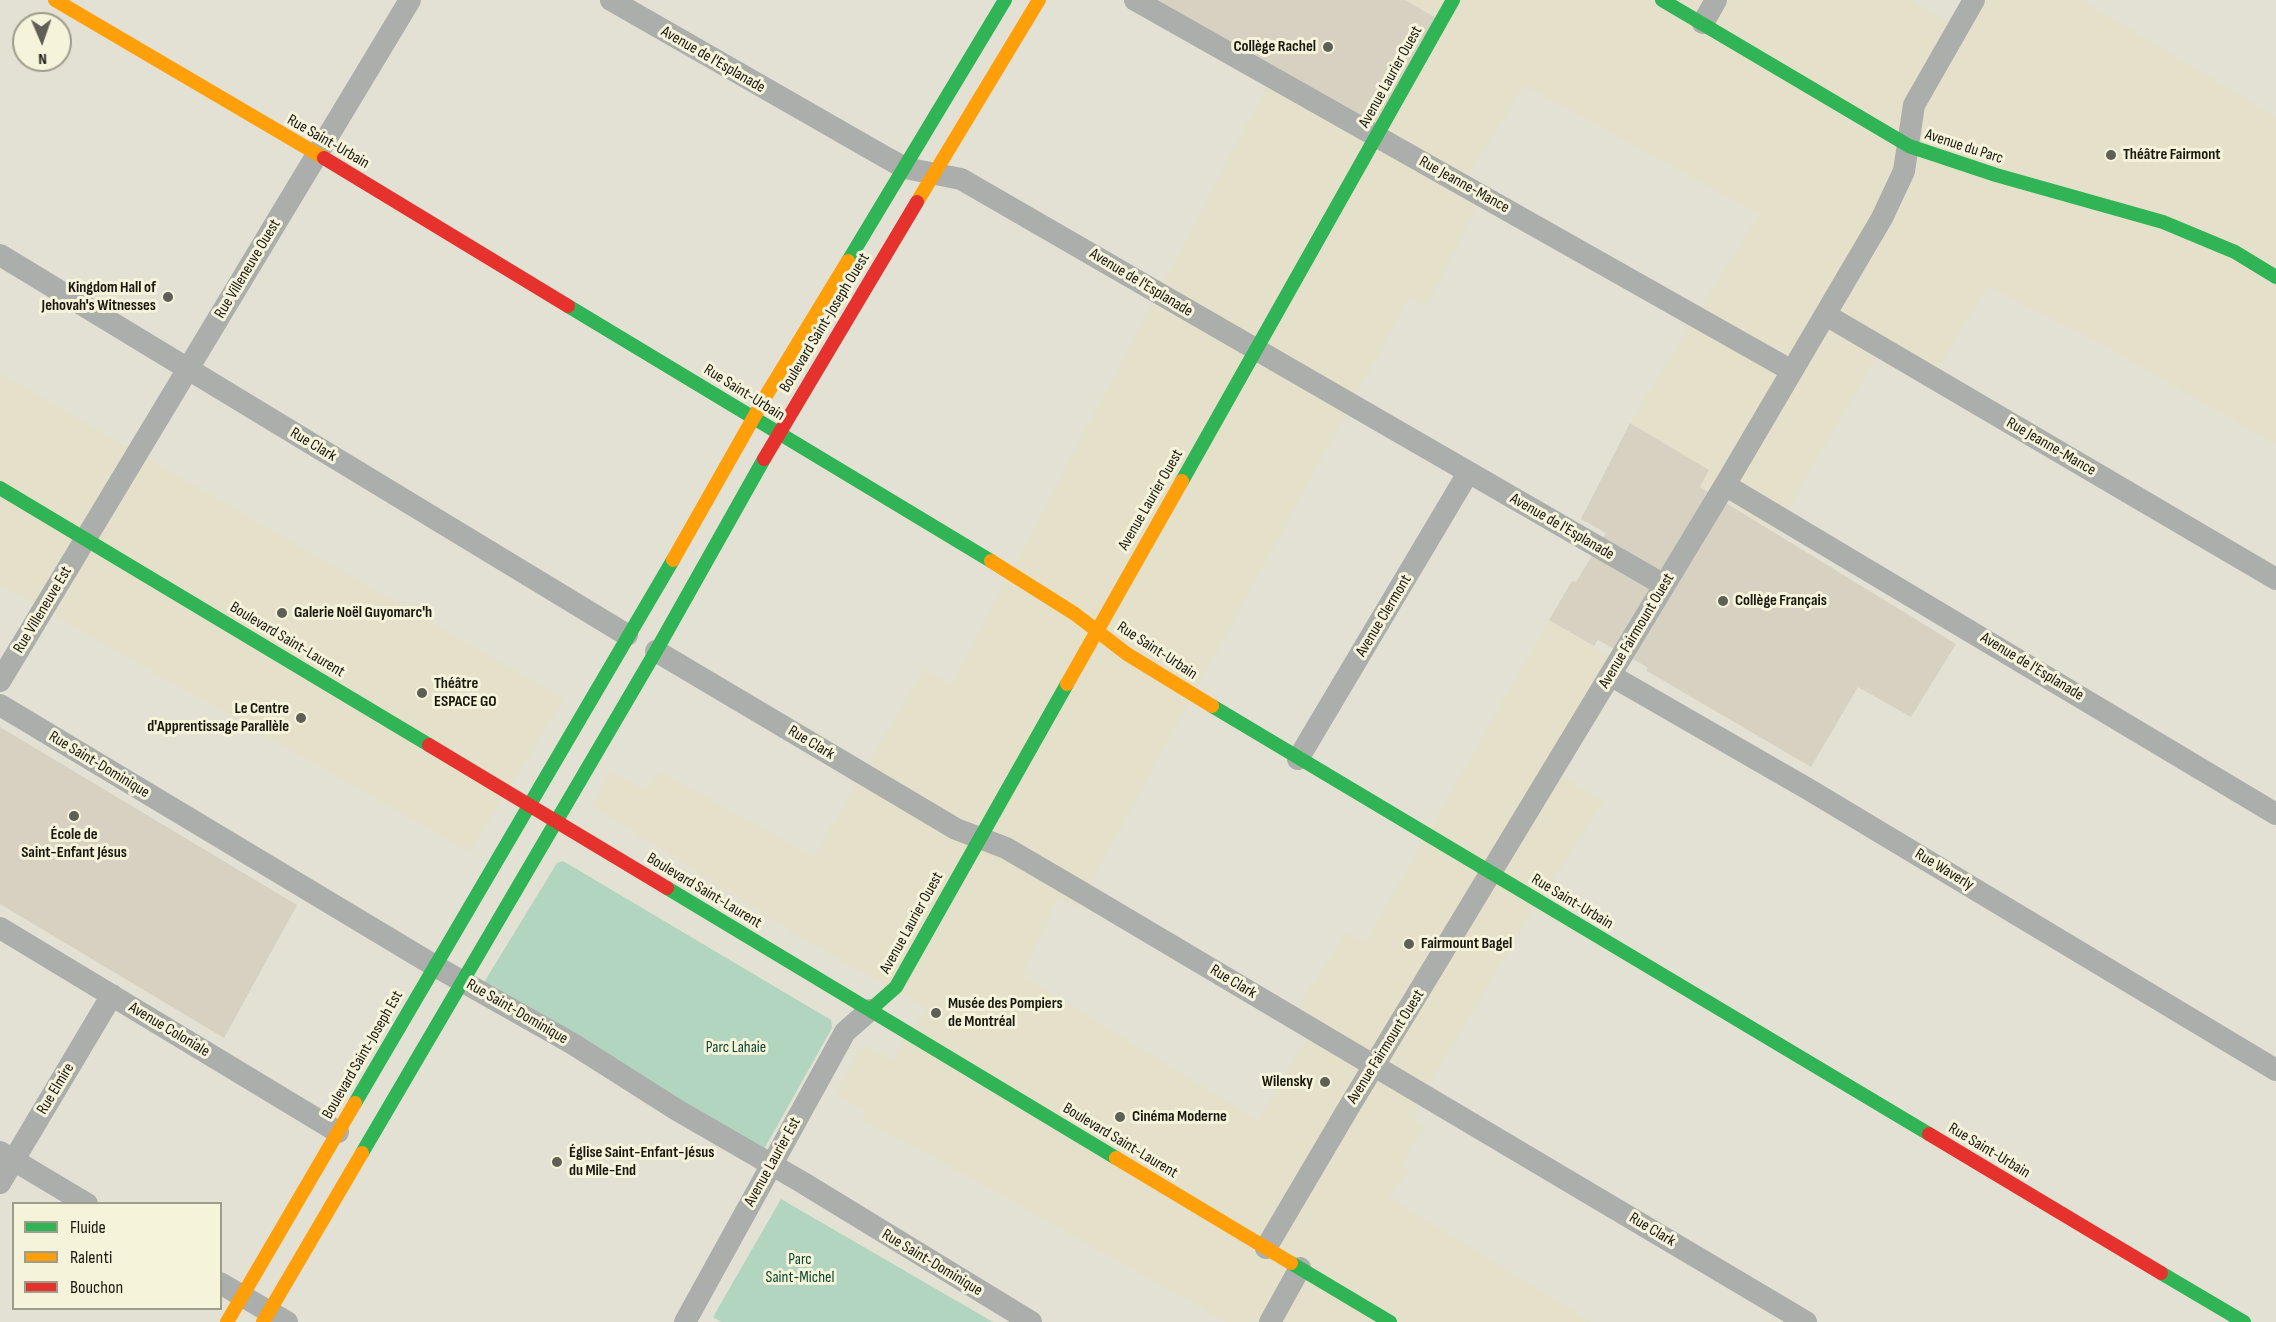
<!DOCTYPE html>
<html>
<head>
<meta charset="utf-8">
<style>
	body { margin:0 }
	#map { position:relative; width:2276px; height:1322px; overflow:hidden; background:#e3e1d4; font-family:"Sofia Sans Condensed",sans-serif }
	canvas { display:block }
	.legend { position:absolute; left:12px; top:1202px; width:210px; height:108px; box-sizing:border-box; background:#f6f3db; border:2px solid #9e9c8a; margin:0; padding:8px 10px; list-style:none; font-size:18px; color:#1a1910 }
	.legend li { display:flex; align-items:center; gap:12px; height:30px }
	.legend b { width:30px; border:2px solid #9e9c8a }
	.north { position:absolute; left:12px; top:12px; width:60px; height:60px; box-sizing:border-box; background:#f6f3db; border:2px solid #9e9c8a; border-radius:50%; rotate:178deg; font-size:16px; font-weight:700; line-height:24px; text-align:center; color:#1a1910 }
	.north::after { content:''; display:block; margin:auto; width:21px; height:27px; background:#605f55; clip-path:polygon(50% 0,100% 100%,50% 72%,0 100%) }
</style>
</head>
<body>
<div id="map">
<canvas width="2276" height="1322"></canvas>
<ul class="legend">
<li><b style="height:8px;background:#30b455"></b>Fluide</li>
<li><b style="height:8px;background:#ff9f0a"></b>Ralenti</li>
<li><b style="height:8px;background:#e5322d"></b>Bouchon</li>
</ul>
<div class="north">N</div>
</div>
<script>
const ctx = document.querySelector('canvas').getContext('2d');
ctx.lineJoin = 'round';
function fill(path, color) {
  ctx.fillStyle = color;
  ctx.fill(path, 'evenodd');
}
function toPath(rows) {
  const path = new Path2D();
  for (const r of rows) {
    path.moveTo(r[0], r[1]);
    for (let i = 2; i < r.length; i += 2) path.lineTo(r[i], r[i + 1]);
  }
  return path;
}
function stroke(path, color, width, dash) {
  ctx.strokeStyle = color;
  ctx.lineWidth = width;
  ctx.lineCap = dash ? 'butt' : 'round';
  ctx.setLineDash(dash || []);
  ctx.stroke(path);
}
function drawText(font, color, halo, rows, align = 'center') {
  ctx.font = font + ' "Sofia Sans Condensed",sans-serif';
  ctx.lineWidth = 6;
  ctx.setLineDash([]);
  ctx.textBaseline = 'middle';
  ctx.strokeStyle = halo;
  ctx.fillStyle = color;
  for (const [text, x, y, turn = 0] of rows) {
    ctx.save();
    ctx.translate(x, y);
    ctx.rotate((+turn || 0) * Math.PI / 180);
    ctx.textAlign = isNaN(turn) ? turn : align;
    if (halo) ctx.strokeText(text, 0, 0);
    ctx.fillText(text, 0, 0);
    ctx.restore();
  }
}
const built = toPath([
	[1405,0,1912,0,1955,26,1972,0,2081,0,2276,117,2276,445,2105,346,1988,286,1932,379,1881,350,1775,531,1700,486,1709,470,1630,423,1759,214,1524,85,1468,176,1485,188,1426,306,1410,296,1078,907,1058,897,1023,976,1258,1120,1307,1038,1287,1025,1346,932,1365,943,1549,620,1619,663,1556,773,1604,801,1520,932,1435,1075,1413,1116,1424,1127,1403,1164,1410,1170,1389,1197,1591,1322,1226,1322,921,1150,865,1123,862,1119,866,1111,837,1096,859,1049,868,1046,892,1060,926,1008,800,937,592,806,610,771,645,790,661,772,814,857,924,669,951,685,1272,77,1441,21],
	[0,373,564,699,470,852,0,585]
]);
const education = toPath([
	[1152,0,1405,0,1441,21,1377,134],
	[1630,423,1709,470,1700,487,1956,644,1911,717,1858,687,1811,767,1647,671,1647,667,1598,640,1594,646,1549,620,1572,581,1576,582,1606,533,1581,519],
	[0,727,297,905,224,1038,0,904]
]);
const green = toPath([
	[563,861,831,1020,832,1028,763,1151,483,984,557,863],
	[781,1199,993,1322,721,1322,713,1317]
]);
const street = toPath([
	[611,0,885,157,905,168,961,179,1664,585],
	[1135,0,1792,371],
	[1703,23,1716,0],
	[0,255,627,635],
	[1826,315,2276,579],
	[1725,485,2276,814],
	[656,651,956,829,1006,848,1088,896,1806,1322],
	[1610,675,1808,789,2276,1070],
	[0,681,410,0],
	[0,705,435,966,573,1044,677,1110,800,1181,1031,1322],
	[1298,759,1468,473],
	[0,928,338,1132],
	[0,1152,87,1204],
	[0,1183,112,995],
	[1266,1248,1349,1107,1728,480,1882,218,1904,171,1914,105,1974,0],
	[220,1283,287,1322],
	[685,1322,845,1032,870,1010],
	[1270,1322,1300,1268]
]);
const fast = toPath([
	[1662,0,1909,146,1996,175,2163,222,2235,252,2276,277],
	[848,261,1005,0],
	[568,306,991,561],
	[1182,481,1453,0],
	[0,488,429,745],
	[1212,706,1929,1134],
	[667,888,1116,1158],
	[870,1010,896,987,1067,684],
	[355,1103,673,560],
	[362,1153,656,651,764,459],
	[1291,1263,1390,1322],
	[2161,1273,2244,1322]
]);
const slow = toPath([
	[55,0,324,158],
	[917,202,1039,0],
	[673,560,767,394,848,261],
	[991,561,1075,614,1127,654,1212,706],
	[1067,684,1182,481],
	[1116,1158,1291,1263],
	[227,1322,355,1103],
	[263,1322,362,1153]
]);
const jam = toPath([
	[324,158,568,306],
	[764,459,917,202],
	[429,745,667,888],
	[1929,1134,2161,1273]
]);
const markers = [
	[1328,47,6,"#605f55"],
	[2111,155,6,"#605f55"],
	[168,297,6,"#605f55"],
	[1723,601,6,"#605f55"],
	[282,613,6,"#605f55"],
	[422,693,6,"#605f55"],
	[301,718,6,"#605f55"],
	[74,816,6,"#605f55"],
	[1409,944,6,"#605f55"],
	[936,1013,6,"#605f55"],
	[1325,1082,6,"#605f55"],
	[1120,1117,6,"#605f55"],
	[557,1162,6,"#605f55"]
];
const poiNames = [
	["Collège Rachel",1316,47,"right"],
	["Théâtre Fairmont",2123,155],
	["Kingdom Hall of",156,288,"right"],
	["Jehovah's Witnesses",156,306,"right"],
	["Collège Français",1735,601],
	["Galerie Noël Guyomarc'h",294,613],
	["Théâtre",434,684],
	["ESPACE GO",434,702],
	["Le Centre",289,709,"right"],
	["d'Apprentissage Parallèle",289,727,"right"],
	["École de",74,835,"center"],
	["Saint-Enfant Jésus",74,853,"center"],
	["Fairmount Bagel",1421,944],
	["Musée des Pompiers",948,1004],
	["de Montréal",948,1022],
	["Wilensky",1313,1082,"right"],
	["Cinéma Moderne",1132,1117],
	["Église Saint-Enfant-Jésus",569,1153],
	["du Mile-End",569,1171]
];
const streetNames = [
	["Avenue de l'Esplanade",713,60,30],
	["Avenue Laurier Ouest",1391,77,-61],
	["Rue Saint-Urbain",328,142,30],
	["Avenue du Parc",1964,147,18],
	["Rue Jeanne-Mance",1464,185,29],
	["Rue Villeneuve Ouest",248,269,-59],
	["Avenue de l'Esplanade",1141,283,31],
	["Boulevard Saint-Joseph Ouest",825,323,-59],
	["Rue Saint-Urbain",744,393,32],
	["Rue Clark",313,445,31],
	["Rue Jeanne-Mance",2051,447,30],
	["Avenue Laurier Ouest",1151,500,-60],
	["Avenue de l'Esplanade",1562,527,30],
	["Rue Villeneuve Est",43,610,-59],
	["Avenue Clermont",1384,616,-59],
	["Avenue Fairmount Ouest",1637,631,-59],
	["Boulevard Saint-Laurent",287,640,31],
	["Rue Saint-Urbain",1157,651,33],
	["Avenue de l'Esplanade",2032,667,31],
	["Rue Clark",811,743,31],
	["Rue Saint-Dominique",99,765,31],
	["Rue Waverly",1944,870,31],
	["Boulevard Saint-Laurent",704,891,31],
	["Rue Saint-Urbain",1572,902,31],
	["Avenue Laurier Ouest",912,923,-61],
	["Rue Clark",1233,982,31],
	["Rue Saint-Dominique",517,1012,30],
	["Avenue Coloniale",169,1030,31],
	["Avenue Fairmount Ouest",1386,1047,-58],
	["Boulevard Saint-Joseph Est",363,1055,-60],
	["Rue Elmire",56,1089,-59],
	["Boulevard Saint-Laurent",1120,1141,31],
	["Rue Saint-Urbain",1989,1151,31],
	["Avenue Laurier Est",773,1162,-61],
	["Rue Clark",1652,1230,31],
	["Rue Saint-Dominique",932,1263,31]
];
const parkNames = [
	["Parc Lahaie",736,1048],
	["Parc",800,1260],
	["Saint-Michel",800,1278]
];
fill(built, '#e4e0c9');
fill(education, '#d7d1c1');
fill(green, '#b2d5bf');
stroke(street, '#abaeab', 22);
stroke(fast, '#30b455', 14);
stroke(slow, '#ff9f0a', 14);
stroke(jam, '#e5322d', 14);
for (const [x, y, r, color] of markers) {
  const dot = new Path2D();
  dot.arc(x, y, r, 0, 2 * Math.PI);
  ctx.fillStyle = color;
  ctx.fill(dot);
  stroke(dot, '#f6f3db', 2);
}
drawText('bold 16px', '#1a1910', '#f6f3db', poiNames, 'left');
drawText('16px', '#1a1910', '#f6f3db', streetNames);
drawText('16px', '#094531', '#f6f3db', parkNames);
</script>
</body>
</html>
